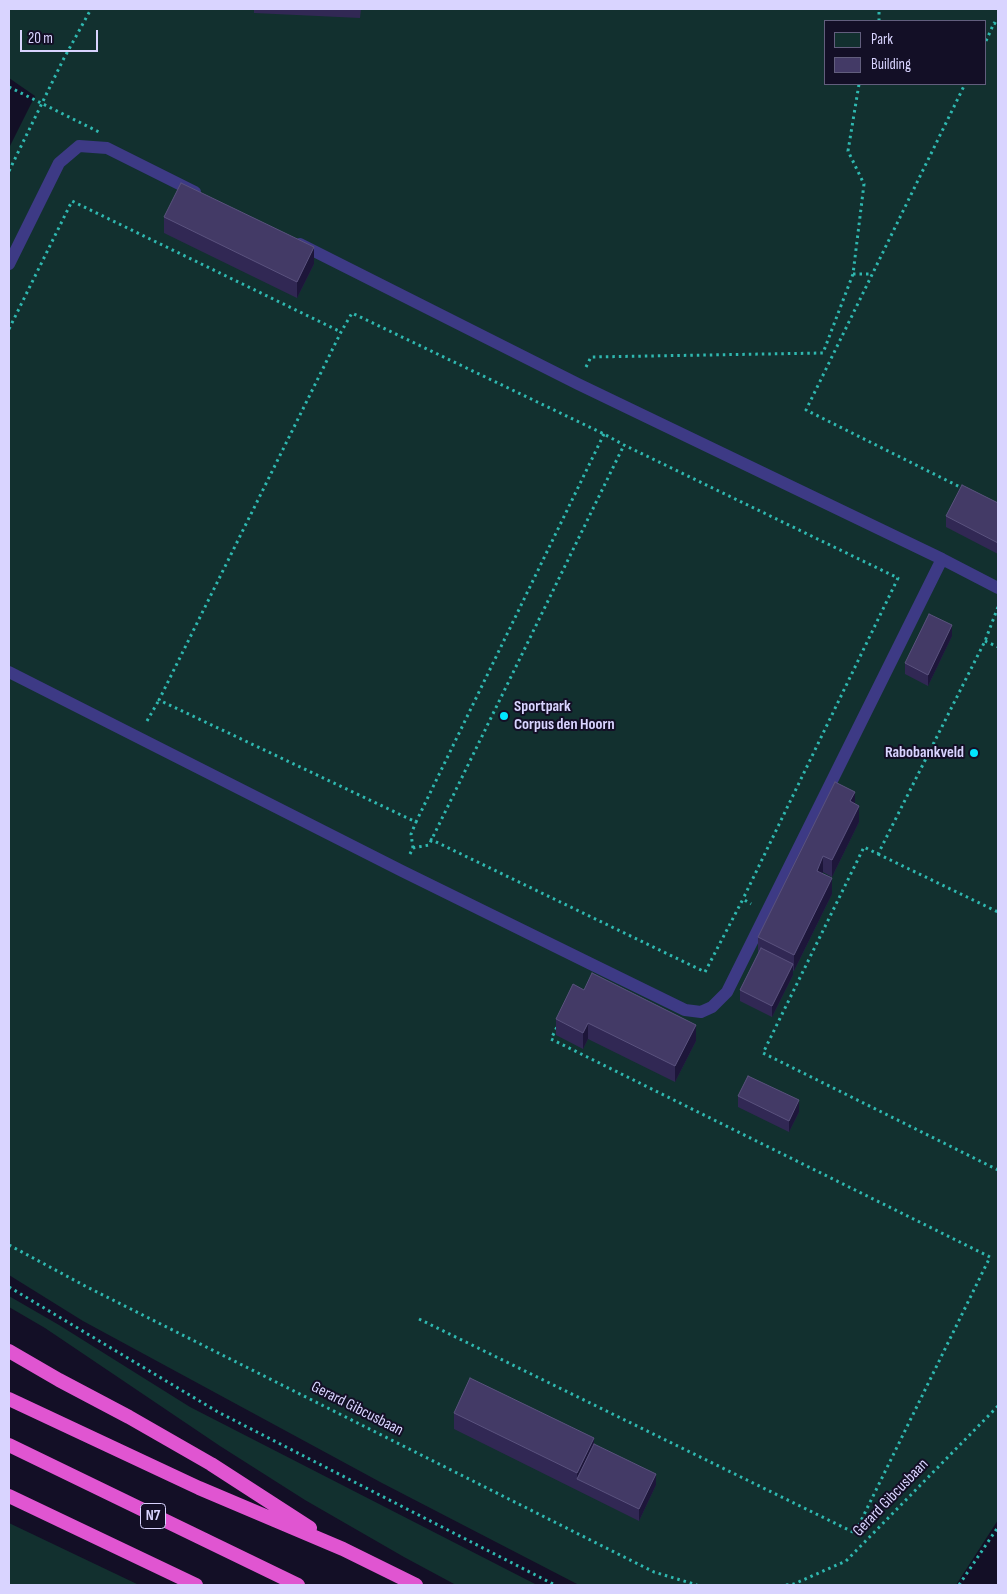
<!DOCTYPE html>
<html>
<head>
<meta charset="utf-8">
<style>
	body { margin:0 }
	#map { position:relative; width:1007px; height:1594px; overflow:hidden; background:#130f26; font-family:"Sofia Sans Condensed",sans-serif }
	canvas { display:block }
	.frame { position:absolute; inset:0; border:10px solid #d9d4ff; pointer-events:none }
	.legend { position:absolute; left:824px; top:20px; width:162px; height:65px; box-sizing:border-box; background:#130f26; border:1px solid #625e7d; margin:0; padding:6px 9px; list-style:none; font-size:15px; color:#d9d4ff }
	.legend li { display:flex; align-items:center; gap:10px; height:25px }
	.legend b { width:25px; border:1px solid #625e7d }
	.scale { position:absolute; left:20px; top:30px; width:78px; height:22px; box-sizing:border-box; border:2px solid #d9d4ff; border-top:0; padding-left:6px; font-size:15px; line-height:18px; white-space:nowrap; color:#d9d4ff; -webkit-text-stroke:4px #130f26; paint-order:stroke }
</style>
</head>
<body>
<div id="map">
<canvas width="1007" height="1594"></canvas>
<div class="frame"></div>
<ul class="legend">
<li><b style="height:14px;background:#12302f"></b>Park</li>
<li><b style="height:14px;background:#433a66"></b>Building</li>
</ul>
<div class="scale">20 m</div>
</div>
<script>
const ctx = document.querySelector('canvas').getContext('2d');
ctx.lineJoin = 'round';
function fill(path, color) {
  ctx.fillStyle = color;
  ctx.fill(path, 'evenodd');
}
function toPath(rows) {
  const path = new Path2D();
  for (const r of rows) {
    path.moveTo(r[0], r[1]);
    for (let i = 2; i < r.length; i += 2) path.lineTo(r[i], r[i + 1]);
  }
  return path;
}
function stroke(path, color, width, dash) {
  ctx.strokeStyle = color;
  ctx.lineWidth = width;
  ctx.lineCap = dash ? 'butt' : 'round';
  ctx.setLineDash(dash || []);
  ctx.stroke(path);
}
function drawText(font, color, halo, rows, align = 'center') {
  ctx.font = font + ' "Sofia Sans Condensed",sans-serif';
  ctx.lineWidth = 4;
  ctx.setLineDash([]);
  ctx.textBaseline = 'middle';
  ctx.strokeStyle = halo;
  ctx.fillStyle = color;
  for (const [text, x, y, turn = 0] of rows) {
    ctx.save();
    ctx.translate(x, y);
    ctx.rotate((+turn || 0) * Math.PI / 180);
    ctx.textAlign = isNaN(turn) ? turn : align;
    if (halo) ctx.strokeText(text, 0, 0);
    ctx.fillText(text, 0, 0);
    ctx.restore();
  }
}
const green = toPath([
	[9,9,998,9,998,1520,956,1585,579,1585,382,1483,83,1321,9,1275,9,148,35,96,9,78],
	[826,21,986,21,986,84,826,84],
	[9,1296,59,1325,190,1407,537,1585,456,1585,404,1557,305,1500,220,1446,45,1328,9,1307],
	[9,1523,139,1585,9,1585]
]);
const path = toPath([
	[879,21,879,9],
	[986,41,994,23,998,25],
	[9,171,63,60,91,9],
	[853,274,872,274],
	[9,329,72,201,341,332],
	[586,367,591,357,823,353,853,274,864,184,848,151,859,84],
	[604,434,416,822,159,700,341,332,352,313,604,434,624,445,898,578,743,899],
	[964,489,806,410,965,84],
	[998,607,985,641,878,854,864,847,763,1053,998,1170],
	[985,641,998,647],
	[147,721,159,700],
	[430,839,705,972,743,899,751,904],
	[413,848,411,834,416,822],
	[410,854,413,848,429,845,624,445],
	[878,854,998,912],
	[9,1245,87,1287,654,1572,697,1585],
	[9,1287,218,1412,555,1585],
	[419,1319,855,1533,990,1257,551,1039,558,1025],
	[786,1585,794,1584,846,1561,998,1406],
	[959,1585,998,1527]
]);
const service = toPath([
	[300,244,578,384,942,559],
	[9,264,59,163,79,146,107,148,195,192],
	[9,672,402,871,589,963,685,1010,701,1012,712,1007,727,992,942,559,998,588]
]);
const trunk = toPath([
	[9,1351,59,1380,129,1417,211,1464,310,1528],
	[9,1399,199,1488,343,1549,416,1585],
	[9,1445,298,1585],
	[9,1496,196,1585]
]);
const pathBridge = toPath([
	[9,87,101,133]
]);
const wall = toPath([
	[254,9,361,9,360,18,254,13],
	[164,217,314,264,297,298,164,233],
	[998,503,998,554,946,527,946,516],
	[952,636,928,686,905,674,905,663],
	[855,804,859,822,832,877,823,872,823,874,832,894,794,971,793,970,793,975,772,1017,740,1001,740,990,758,953,758,937],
	[584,990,696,1041,675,1082,588,1039,583,1049,556,1035,556,1019],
	[738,1096,799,1112,789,1132,738,1107],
	[454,1413,594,1444,656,1485,639,1521,454,1429]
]);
const shadedWall = toPath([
	[314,247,314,264,297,298,297,282],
	[952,625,952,636,928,686,928,675],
	[855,792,855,808,850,801],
	[859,806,859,822,832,877,832,860],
	[823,856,823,872,817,887,817,871],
	[832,878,832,894,794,971,794,955],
	[793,964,793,975,772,1017,772,1006],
	[588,1023,588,1039,583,1049,583,1033],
	[696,1025,696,1041,675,1082,675,1066],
	[799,1100,799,1112,789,1132,789,1121],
	[594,1438,594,1455,577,1479,577,1473],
	[656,1474,656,1485,639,1521,639,1509]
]);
const building = toPath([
	[181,183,314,247,297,282,164,217,181,183],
	[962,485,998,503,998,543,946,516,962,485],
	[929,614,952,625,928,675,905,663,929,614],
	[835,782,855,792,850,801,859,806,832,860,823,856,817,871,832,878,794,955,758,937,835,782],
	[761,948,793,964,772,1006,740,990,761,948],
	[592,973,696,1025,675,1066,588,1023,583,1033,556,1019,573,984,584,990,592,973],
	[748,1076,799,1100,789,1121,738,1096,748,1076],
	[470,1378,594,1438,577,1473,454,1413,470,1378],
	[594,1444,656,1474,639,1509,577,1479,594,1444]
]);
const markers = [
	[504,716,5,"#00e5ff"],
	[974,753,5,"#00e5ff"]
];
const shields = [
	[153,1516,25]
];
const shieldNames = [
	["N7",153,1516]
];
const poiNames = [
	["Sportpark",514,707],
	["Corpus den Hoorn",514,725],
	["Rabobankveld",964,753,"right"]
];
const streetNames = [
	["Gerard Gibcusbaan",357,1409,27],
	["Gerard Gibcusbaan",891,1498,-46]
];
fill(green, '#12302f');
stroke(path, '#2fb8b0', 3, [2.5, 4]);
stroke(service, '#3d3a85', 12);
stroke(trunk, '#e055d1', 14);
stroke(pathBridge, '#2fb8b0', 3, [2.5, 4]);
fill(wall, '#312854');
fill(shadedWall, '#1d163a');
fill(building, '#433a66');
stroke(building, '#5a527e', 1);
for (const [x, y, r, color] of markers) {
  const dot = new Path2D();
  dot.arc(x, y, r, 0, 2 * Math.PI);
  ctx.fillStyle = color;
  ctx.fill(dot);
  stroke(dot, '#130f26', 2);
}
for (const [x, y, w] of shields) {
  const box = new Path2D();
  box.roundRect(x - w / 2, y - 12.5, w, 25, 4);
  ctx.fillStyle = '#130f26';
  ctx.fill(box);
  stroke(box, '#d9d4ff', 1);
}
drawText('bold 15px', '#d9d4ff', null, shieldNames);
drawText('bold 16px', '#d9d4ff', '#130f26', poiNames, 'left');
drawText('16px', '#d9d4ff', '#130f26', streetNames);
</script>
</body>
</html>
